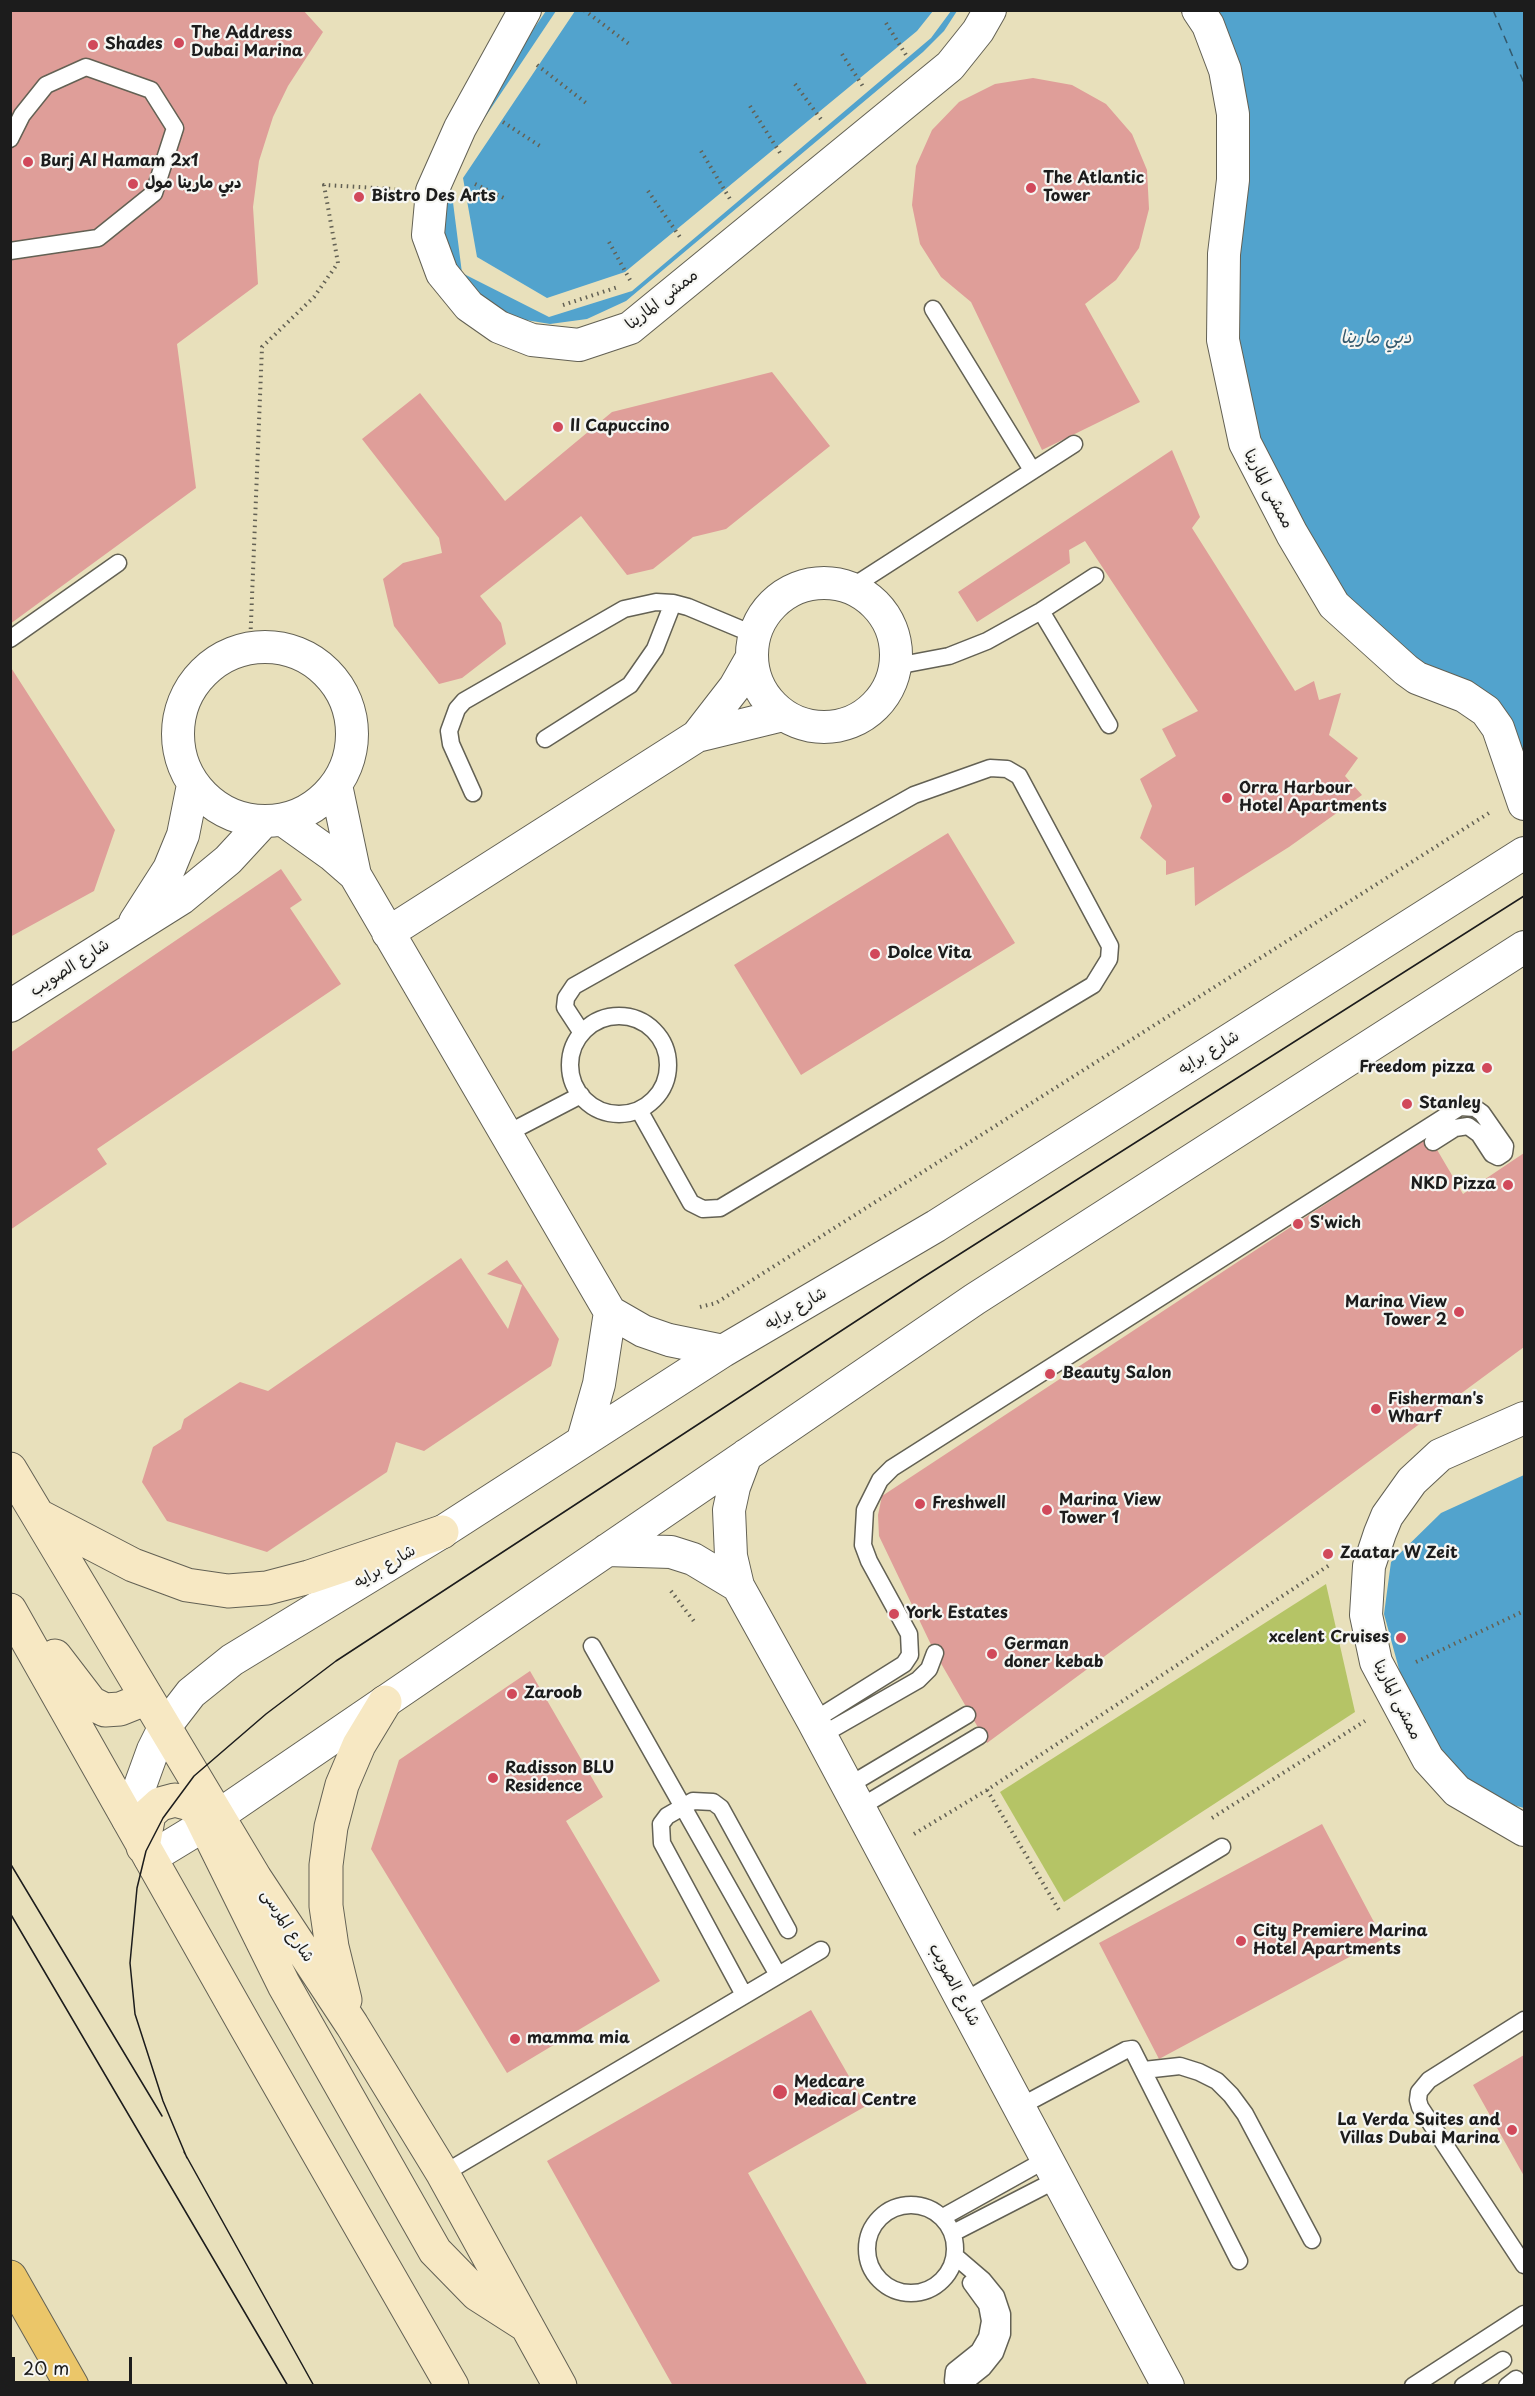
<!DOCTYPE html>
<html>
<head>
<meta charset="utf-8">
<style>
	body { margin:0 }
	#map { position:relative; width:1535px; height:2396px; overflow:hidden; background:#e8e0bb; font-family:"Playpen Sans",sans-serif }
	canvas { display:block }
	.frame { position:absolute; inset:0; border:12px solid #1c1c1c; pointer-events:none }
	.scale { position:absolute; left:12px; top:2357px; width:120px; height:27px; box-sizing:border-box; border:3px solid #1c1c1c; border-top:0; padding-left:8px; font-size:18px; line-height:21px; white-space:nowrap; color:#1c1c1c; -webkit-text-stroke:4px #f6f6f2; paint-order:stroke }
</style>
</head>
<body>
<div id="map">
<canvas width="1535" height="2396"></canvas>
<div class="frame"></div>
<div class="scale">20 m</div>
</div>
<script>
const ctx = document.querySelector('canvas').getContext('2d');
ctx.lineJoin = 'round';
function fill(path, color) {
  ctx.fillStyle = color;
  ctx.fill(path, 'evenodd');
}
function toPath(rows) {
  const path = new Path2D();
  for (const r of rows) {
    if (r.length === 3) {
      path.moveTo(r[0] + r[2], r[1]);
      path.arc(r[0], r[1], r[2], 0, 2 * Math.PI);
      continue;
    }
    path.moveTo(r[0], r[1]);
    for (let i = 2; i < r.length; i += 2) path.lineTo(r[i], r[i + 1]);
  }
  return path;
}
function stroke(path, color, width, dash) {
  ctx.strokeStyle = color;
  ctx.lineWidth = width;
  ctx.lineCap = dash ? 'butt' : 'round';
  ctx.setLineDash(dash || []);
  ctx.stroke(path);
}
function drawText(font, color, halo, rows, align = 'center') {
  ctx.font = font + ' "Playpen Sans","Playpen Sans Arabic",sans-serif';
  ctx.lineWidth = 4.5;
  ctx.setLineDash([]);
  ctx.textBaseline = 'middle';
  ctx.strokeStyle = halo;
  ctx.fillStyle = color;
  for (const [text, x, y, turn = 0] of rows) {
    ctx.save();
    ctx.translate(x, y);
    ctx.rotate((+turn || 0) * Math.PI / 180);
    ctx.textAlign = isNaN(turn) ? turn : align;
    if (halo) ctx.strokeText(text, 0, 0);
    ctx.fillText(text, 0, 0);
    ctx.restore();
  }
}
const green = toPath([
	[1326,1584,1355,1712,1064,1902,1000,1792]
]);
const water = toPath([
	[546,11,957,11,944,31,923,52,626,301,587,319,550,324,520,319,497,310,474,294,447,263,434,199,459,136],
	[1210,11,1524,11,1524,752,1510,720,1472,684,1413,658,1339,602,1247,442,1226,347,1239,225],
	[1524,1475,1524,1808,1491,1799,1452,1769,1405,1691,1384,1614,1391,1562,1441,1513]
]);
const pier = toPath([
	[556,11,575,11,463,178,477,257,547,298,625,272,917,31,933,11,951,11,931,38,632,291,549,317,462,273,449,171]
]);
const ferry = toPath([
	[1493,10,1524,83]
]);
const building = toPath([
	[10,10,303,10,323,32,288,86,273,117,259,161,253,207,258,284,177,344,196,488,10,624],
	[1033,78,1072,85,1106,104,1132,134,1147,170,1149,209,1139,248,1116,280,1085,304,1140,402,1042,450,971,302,941,277,920,244,912,205,916,166,932,130,959,102,995,84],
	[772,372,830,446,726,529,693,537,653,569,627,575,581,516,480,596,501,623,506,644,462,678,439,684,394,626,383,579,403,563,442,553,439,538,362,439,420,393,505,501,612,412],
	[1172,450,1200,517,1192,528,1295,691,1314,681,1319,700,1341,693,1329,735,1358,758,1345,776,1362,795,1289,847,1195,906,1194,867,1166,875,1166,861,1140,838,1152,806,1140,779,1176,756,1162,729,1198,711,1085,541,1069,550,1070,563,977,622,958,592],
	[10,666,115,830,94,891,10,937],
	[948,833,1015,943,801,1075,734,965],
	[281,869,302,900,290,908,341,984,97,1149,107,1164,10,1230,10,1053],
	[1429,1136,1463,1194,1524,1153,1524,1347,987,1743,935,1653,879,1536,878,1515,882,1496],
	[461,1258,508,1329,522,1285,487,1274,507,1260,559,1339,551,1366,424,1451,396,1442,387,1472,267,1552,167,1521,142,1482,153,1447,181,1429,184,1419,240,1382,268,1391],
	[530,1671,603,1797,566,1821,660,1981,507,2073,371,1849,399,1760],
	[1322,1824,1383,1939,1159,2059,1099,1943],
	[811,2010,866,2106,748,2173,868,2386,673,2386,547,2161],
	[1524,2055,1524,2176,1473,2085]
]);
const path = toPath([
	[584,10,629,44],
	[886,23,906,55],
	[842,54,864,88],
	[537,65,586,103],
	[795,84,823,122],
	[750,106,782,156],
	[503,122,543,148],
	[701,151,730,199],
	[475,184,504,198],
	[648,191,682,240],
	[609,242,630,280],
	[563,305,618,287],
	[250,647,262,347,314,297,338,263,324,185,395,189],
	[700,1307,716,1303,1489,813],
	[671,1591,696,1624],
	[1416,1662,1524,1611],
	[987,1790,1059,1910],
	[1212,1818,1365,1721],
	[914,1834,987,1790,1331,1564]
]);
const lane = toPath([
	[10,139,22,115,46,85,86,67,151,90,175,128,154,193,98,238,10,251],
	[933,309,1032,470],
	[852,587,1074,444],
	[1041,611,1109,725],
	[10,639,118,563],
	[896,666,949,656,987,641,1041,611,1095,576],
	[545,739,630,685,655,649,673,603],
	[473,793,451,744,449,731,457,709,464,701,624,609,656,602,673,603,688,607,755,635],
	[619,1065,49],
	[582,1033,565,1007,566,998,574,986,914,795,990,768,1007,769,1019,776,1110,946,1109,959,1093,985,720,1208,703,1209,691,1203,639,1110],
	[506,1134,581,1095],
	[592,1646,778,1975],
	[813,1721,904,1664,910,1655,909,1634,869,1561,863,1545,865,1510,880,1480,892,1468,1460,1107,1475,1108,1482,1113,1505,1146,1504,1153,1498,1157,1492,1154,1479,1134,1468,1126,1455,1128,1433,1142],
	[820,1736,918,1680,929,1669,935,1653],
	[848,1786,967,1715],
	[859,1808,979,1736],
	[744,1995,662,1843,661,1824,667,1816,693,1801,713,1802,721,1808,788,1930],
	[963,2002,1222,1847],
	[1524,2020,1429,2080,1419,2092,1418,2100,1420,2107,1524,2265],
	[1144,2070,1180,2066,1199,2072,1217,2081,1231,2095,1245,2114,1312,2240],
	[1019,2107,1126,2050,1132,2049,1239,2261],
	[443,2174,821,1950],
	[911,2249,44],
	[943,2217,1047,2159],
	[953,2233,1058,2179],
	[953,2381,963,2384,983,2368,995,2353,1002,2334,1002,2314,996,2296,983,2280,955,2256],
	[953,2381,954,2371,979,2351,987,2337,990,2321,987,2305,971,2283],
	[1413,2386,1524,2314],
	[1463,2386,1503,2360],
	[1507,2386,1516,2379]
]);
const street = toPath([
	[525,10,460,128,432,191,428,235,442,273,469,306,499,327,532,340,579,345,630,328,950,66,978,31,990,10],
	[1198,10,1208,25,1225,70,1233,114,1233,180,1224,254,1223,340,1245,443,1292,534,1334,605,1406,670,1417,678,1464,696,1486,711,1498,728,1524,804],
	[824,655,72],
	[265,734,87],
	[697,736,735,687,751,659],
	[336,785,355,875,610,1312,643,1331,669,1340,723,1351],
	[283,820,332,855,355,875],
	[135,922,169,869,183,835,193,785],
	[388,933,697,736,783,715],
	[10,1006,182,898,228,860,264,821],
	[1524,1418,1440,1455,1412,1481,1387,1516,1380,1533,1369,1566,1366,1615,1376,1662,1428,1759,1457,1791,1524,1830],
	[583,1440,599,1384,610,1312],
	[746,1455,734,1487,729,1510,731,1556,738,1586,813,1721,1168,2386],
	[607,1550,671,1552,693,1559,738,1586],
	[128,1819,153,1750,164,1728,191,1693,232,1660,442,1532,723,1351,936,1226,1524,853],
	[150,1858,206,1824,975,1299,1524,947]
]);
const secondary = toPath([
	[10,1469,255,1878,352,2025,443,2174,560,2386],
	[39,1516,133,1565,187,1585,228,1591,267,1588,309,1577,442,1532],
	[10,1610,247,2029,452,2386],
	[55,1656,91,1703,105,1710,120,1709,135,1703,144,1693],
	[143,1847,149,1814,160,1804,175,1800,190,1804,198,1811,284,1985,435,2251,477,2294,527,2326],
	[345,2000,332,1947,326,1906,326,1865,331,1827,342,1785,359,1745,385,1702]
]);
const highway = toPath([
	[10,2277,72,2386]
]);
const tram = toPath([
	[10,1863,162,2116],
	[10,1913,288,2386],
	[184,2152,314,2386],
	[187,2158,163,2101,135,2014,130,1963,137,1888,146,1851,163,1818,194,1776,266,1714,336,1661,922,1278,1524,896]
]);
const markers = [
	[179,43,6,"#d1495b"],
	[93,45,6,"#d1495b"],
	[28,162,6,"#d1495b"],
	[133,184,6,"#d1495b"],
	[1031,188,6,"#d1495b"],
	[359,197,6,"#d1495b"],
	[558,427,6,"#d1495b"],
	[1227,798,6,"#d1495b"],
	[875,954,6,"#d1495b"],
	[1487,1068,6,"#d1495b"],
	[1407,1104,6,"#d1495b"],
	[1508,1185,6,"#d1495b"],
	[1298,1224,6,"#d1495b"],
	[1459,1312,6,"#d1495b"],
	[1050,1374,6,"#d1495b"],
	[1376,1409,6,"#d1495b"],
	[920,1504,6,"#d1495b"],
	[1047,1510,6,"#d1495b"],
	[1328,1554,6,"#d1495b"],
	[894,1614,6,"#d1495b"],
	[1401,1638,6,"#d1495b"],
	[992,1654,6,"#d1495b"],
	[512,1694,6,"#d1495b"],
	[493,1778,6,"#d1495b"],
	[1241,1941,6,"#d1495b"],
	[515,2039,6,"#d1495b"],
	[780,2092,8,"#d1495b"],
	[1512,2130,6,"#d1495b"]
];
const poiNames = [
	["The Address",191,34],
	["Dubai Marina",191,52],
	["Shades",105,45],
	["Burj Al Hamam 2x1",40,162],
	["The Atlantic",1043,179],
	["Tower",1043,197],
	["دبي مارينا مول",145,184],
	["Bistro Des Arts",371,197],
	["Il Capuccino",570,427],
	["Orra Harbour",1239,789],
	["Hotel Apartments",1239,807],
	["Dolce Vita",887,954],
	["Freedom pizza",1475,1068,"right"],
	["Stanley",1419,1104],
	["NKD Pizza",1496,1185,"right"],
	["S'wich",1310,1224],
	["Marina View",1447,1303,"right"],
	["Tower 2",1447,1321,"right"],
	["Beauty Salon",1062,1374],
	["Fisherman's",1388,1400],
	["Wharf",1388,1418],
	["Marina View",1059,1501],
	["Tower 1",1059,1519],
	["Freshwell",932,1504],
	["Zaatar W Zeit",1340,1554],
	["York Estates",906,1614],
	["xcelent Cruises",1389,1638,"right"],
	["German",1004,1645],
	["doner kebab",1004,1663],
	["Zaroob",524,1694],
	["Radisson BLU",505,1769],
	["Residence",505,1787],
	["City Premiere Marina",1253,1932],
	["Hotel Apartments",1253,1950],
	["mamma mia",527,2039],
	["Medcare",794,2083],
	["Medical Centre",794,2101],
	["La Verda Suites and",1500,2121,"right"],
	["Villas Dubai Marina",1500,2139,"right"]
];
const streetNames = [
	["ممشى المارينا",662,300,-38],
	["ممشى المارينا",1268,489,62],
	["شارع الصويب",70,968,-33],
	["شارع برايه",1209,1053,-32],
	["شارع برايه",796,1309,-30],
	["شارع برايه",385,1567,-31],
	["ممشى المارينا",1397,1700,63],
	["شارع المرسى",287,1926,57],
	["شارع الصويب",954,1985,62]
];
const waterNames = [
	["دبي مارينا",1376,338]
];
fill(green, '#b5c466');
fill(water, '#52a3cd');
fill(pier, '#e8e0bb');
stroke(ferry, '#34596c', 1.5, [8, 6]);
fill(building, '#df9e99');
stroke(lane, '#636154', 19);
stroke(street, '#636154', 34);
stroke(secondary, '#636154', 35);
stroke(highway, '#636154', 35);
stroke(path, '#636154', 4, [1.5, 4.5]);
stroke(lane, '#fff', 16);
stroke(street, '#fff', 32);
stroke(secondary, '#f7e8c3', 33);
stroke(highway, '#ebc669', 33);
stroke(tram, '#1c1c1c', 1.5);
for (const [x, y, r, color] of markers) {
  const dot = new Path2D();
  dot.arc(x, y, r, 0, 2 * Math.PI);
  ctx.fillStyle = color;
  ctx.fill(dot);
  stroke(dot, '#f6f6f2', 2);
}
drawText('bold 16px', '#1c1c1c', '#f6f6f2', poiNames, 'left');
drawText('16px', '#1c1c1c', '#f6f6f2', streetNames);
drawText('italic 18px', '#34596c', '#f6f6f2', waterNames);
</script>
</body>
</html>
